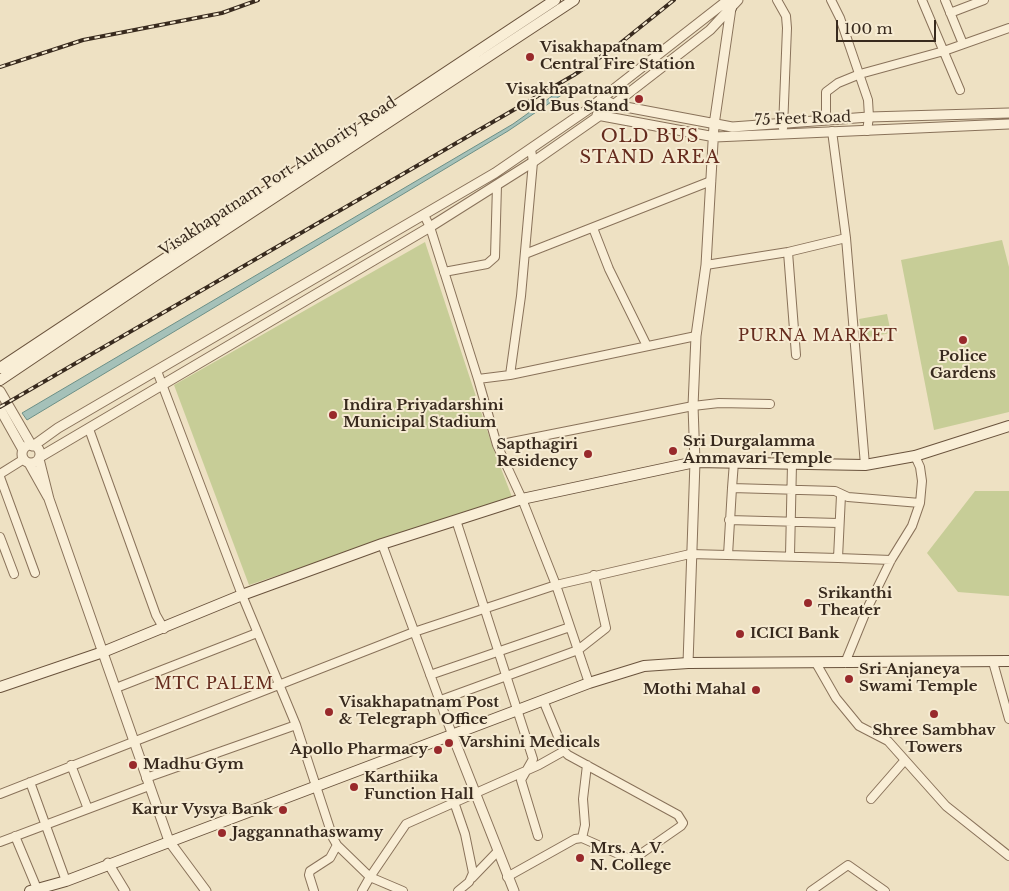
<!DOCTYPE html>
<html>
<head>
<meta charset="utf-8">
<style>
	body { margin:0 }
	#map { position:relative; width:1009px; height:891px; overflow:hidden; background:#eee1c3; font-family:"Libre Baskerville",serif }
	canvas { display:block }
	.scale { position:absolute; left:836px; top:20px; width:100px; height:22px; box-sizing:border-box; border:2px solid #382a1e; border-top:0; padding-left:6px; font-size:15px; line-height:18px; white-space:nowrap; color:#382a1e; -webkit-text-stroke:4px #f6ebd2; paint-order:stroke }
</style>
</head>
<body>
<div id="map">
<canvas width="1009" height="891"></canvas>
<div class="scale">100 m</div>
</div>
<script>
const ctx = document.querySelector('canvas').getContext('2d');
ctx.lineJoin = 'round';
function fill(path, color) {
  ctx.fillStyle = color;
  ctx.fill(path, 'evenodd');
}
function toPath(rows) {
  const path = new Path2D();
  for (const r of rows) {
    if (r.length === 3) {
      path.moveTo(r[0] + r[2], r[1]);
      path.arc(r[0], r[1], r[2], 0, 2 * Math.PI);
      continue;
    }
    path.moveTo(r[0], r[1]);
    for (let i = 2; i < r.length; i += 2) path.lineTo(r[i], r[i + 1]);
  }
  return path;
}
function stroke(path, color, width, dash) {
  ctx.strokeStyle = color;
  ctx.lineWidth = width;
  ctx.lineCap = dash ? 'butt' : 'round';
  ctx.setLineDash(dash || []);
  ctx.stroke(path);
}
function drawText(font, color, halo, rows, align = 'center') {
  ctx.font = font + ' "Libre Baskerville",serif';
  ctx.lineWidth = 4;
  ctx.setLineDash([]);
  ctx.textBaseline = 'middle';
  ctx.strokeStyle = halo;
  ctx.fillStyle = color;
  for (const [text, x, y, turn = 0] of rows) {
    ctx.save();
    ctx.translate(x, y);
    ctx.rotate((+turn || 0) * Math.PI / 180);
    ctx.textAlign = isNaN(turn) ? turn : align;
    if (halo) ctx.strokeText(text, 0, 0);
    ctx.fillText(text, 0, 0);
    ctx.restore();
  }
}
const green = toPath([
	[1002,240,1009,267,1009,412,934,430,901,260],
	[425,242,492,445,512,497,249,585,174,385],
	[887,314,891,333,863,338,859,319],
	[975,491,1009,491,1009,596,958,592,927,553]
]);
const water = toPath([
	[569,84,572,88,508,131,27,420,22,413,513,124,569,84]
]);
const minor = toPath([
	[777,0,786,16,787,28,783,128],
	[831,0,840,18,868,100,869,117,867,131],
	[922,0,960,90],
	[945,0,963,44],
	[950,13,984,0],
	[826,120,826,92,838,83,860,74,944,51,1009,28],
	[832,131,846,238,865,465],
	[424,215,430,227,478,379,497,445,522,499,556,585,589,683],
	[593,228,609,269,647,346],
	[788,252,796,355],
	[525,254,711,181],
	[706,265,788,252,846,238],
	[444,272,487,264,495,257,497,185],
	[157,371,242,595,296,725,333,838,337,845,370,877,362,891],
	[510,375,521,296,533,162,531,149],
	[478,379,510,375,696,336],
	[89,429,156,615,164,629],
	[497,445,693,406,719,403,770,404],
	[734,462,732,488,835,491,848,497,920,503],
	[0,474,24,459],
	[0,477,35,573],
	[841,495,838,558,891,560],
	[456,520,533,759,521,780,538,836],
	[729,520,838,523],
	[0,537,14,574],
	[382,544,452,734],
	[728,555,732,488],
	[790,555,792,464],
	[993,662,1009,719],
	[816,663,836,698,859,726,888,741,946,806,1009,856],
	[845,663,867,609,891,560,912,526,920,503,922,481,920,467,915,456],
	[430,675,570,627],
	[116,688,257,633],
	[438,701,578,650,606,628,594,575],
	[71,765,88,809],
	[146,778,296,725],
	[30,782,66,881],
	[0,794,414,632,556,585,690,554,838,558],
	[871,799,905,760],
	[454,802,465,834,473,873,469,882,458,891],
	[15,836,38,891],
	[582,838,585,825,583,799,587,765],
	[0,842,149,786],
	[507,877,575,839,582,838,632,860,681,826,683,823,678,815,568,755,564,751,543,700],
	[472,878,497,852],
	[314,891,309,875,310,871,330,858,337,845],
	[403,891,370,877,406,824,539,765,564,751],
	[811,891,848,865,885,891]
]);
const tertiary = toPath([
	[601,98,615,105,732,127,869,117,1009,113],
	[597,115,715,137,1009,124],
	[0,391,32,446],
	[0,409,23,450],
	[31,454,9],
	[33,446,58,428,495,173,587,110,728,0],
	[40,457,430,227,533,162,599,116,710,30,738,0],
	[39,459,49,499,169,841,206,891],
	[29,463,48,497],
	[688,663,695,462,693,406,696,336,706,265,714,125,731,8],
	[452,734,514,891],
	[108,863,125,891]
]);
const secondary = toPath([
	[731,8,732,0],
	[0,368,555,0],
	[0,380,153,277,574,0],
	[0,687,103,652,242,595,382,544,522,499,695,462,865,465,915,456,1009,426],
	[30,891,66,881,589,683,644,666,688,663,1009,661]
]);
const rail = toPath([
	[0,67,83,40,222,13,258,0],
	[0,407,574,75,618,45,674,0]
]);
const markers = [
	[530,57,5,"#98292b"],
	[639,99,5,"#98292b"],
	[963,340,5,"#98292b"],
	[333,415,5,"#98292b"],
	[673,451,5,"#98292b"],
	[588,454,5,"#98292b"],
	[808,603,5,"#98292b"],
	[740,634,5,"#98292b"],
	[849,679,5,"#98292b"],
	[756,690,5,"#98292b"],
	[329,712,5,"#98292b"],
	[934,714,5,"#98292b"],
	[449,743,5,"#98292b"],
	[438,750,5,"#98292b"],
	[133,765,5,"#98292b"],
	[354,787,5,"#98292b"],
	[283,810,5,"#98292b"],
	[222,833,5,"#98292b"],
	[580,858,5,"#98292b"]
];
const poiNames = [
	["Visakhapatnam",540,48],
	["Central Fire Station",540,65],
	["Visakhapatnam",629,90,"right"],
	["Old Bus Stand",629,107,"right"],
	["Police",963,357,"center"],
	["Gardens",963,374,"center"],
	["Indira Priyadarshini",343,406],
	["Municipal Stadium",343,423],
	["Sri Durgalamma",683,442],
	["Ammavari Temple",683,459],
	["Sapthagiri",578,445,"right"],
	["Residency",578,462,"right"],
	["Srikanthi",818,594],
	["Theater",818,611],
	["ICICI Bank",750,634],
	["Sri Anjaneya",859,670],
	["Swami Temple",859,687],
	["Mothi Mahal",746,690,"right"],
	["Visakhapatnam Post",339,703],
	["& Telegraph Office",339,720],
	["Shree Sambhav",934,731,"center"],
	["Towers",934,748,"center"],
	["Varshini Medicals",459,743],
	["Apollo Pharmacy",428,750,"right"],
	["Madhu Gym",143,765],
	["Karthiika",364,778],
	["Function Hall",364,795],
	["Karur Vysya Bank",273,810,"right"],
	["Jaggannathaswamy",232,833],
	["Mrs. A. V.",590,849],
	["N. College",590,866]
];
const streetNames = [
	["75 Feet Road",803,119,-2],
	["Visakhapatnam Port Authority Road",278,177,-33]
];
const neighbourhoodNames = [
	["PURNA MARKET",818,336],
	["MTC PALEM",214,684]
];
const quarterNames = [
	["OLD BUS",650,137],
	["STAND AREA",650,158]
];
fill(green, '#c7cd97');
fill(water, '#a5c1b9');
stroke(water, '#6c8f86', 1);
stroke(minor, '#89725a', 10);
stroke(tertiary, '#89725a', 11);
stroke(secondary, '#6a533d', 12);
stroke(minor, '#f9eed6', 8);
stroke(tertiary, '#f9eed6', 9);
stroke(secondary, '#f9eed6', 10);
stroke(rail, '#382a1e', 4);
stroke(rail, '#f6ebd2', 2, [5.5]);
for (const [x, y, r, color] of markers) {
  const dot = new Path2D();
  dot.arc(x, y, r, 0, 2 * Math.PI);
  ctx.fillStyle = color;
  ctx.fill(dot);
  stroke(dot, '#f6ebd2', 2);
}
drawText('bold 15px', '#382a1e', '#f6ebd2', poiNames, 'left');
drawText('15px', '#382a1e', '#f6ebd2', streetNames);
ctx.letterSpacing = '1px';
drawText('16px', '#652b1d', '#f6ebd2', neighbourhoodNames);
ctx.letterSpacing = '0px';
ctx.letterSpacing = '1px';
drawText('18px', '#652b1d', '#f6ebd2', quarterNames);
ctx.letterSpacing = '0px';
</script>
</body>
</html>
